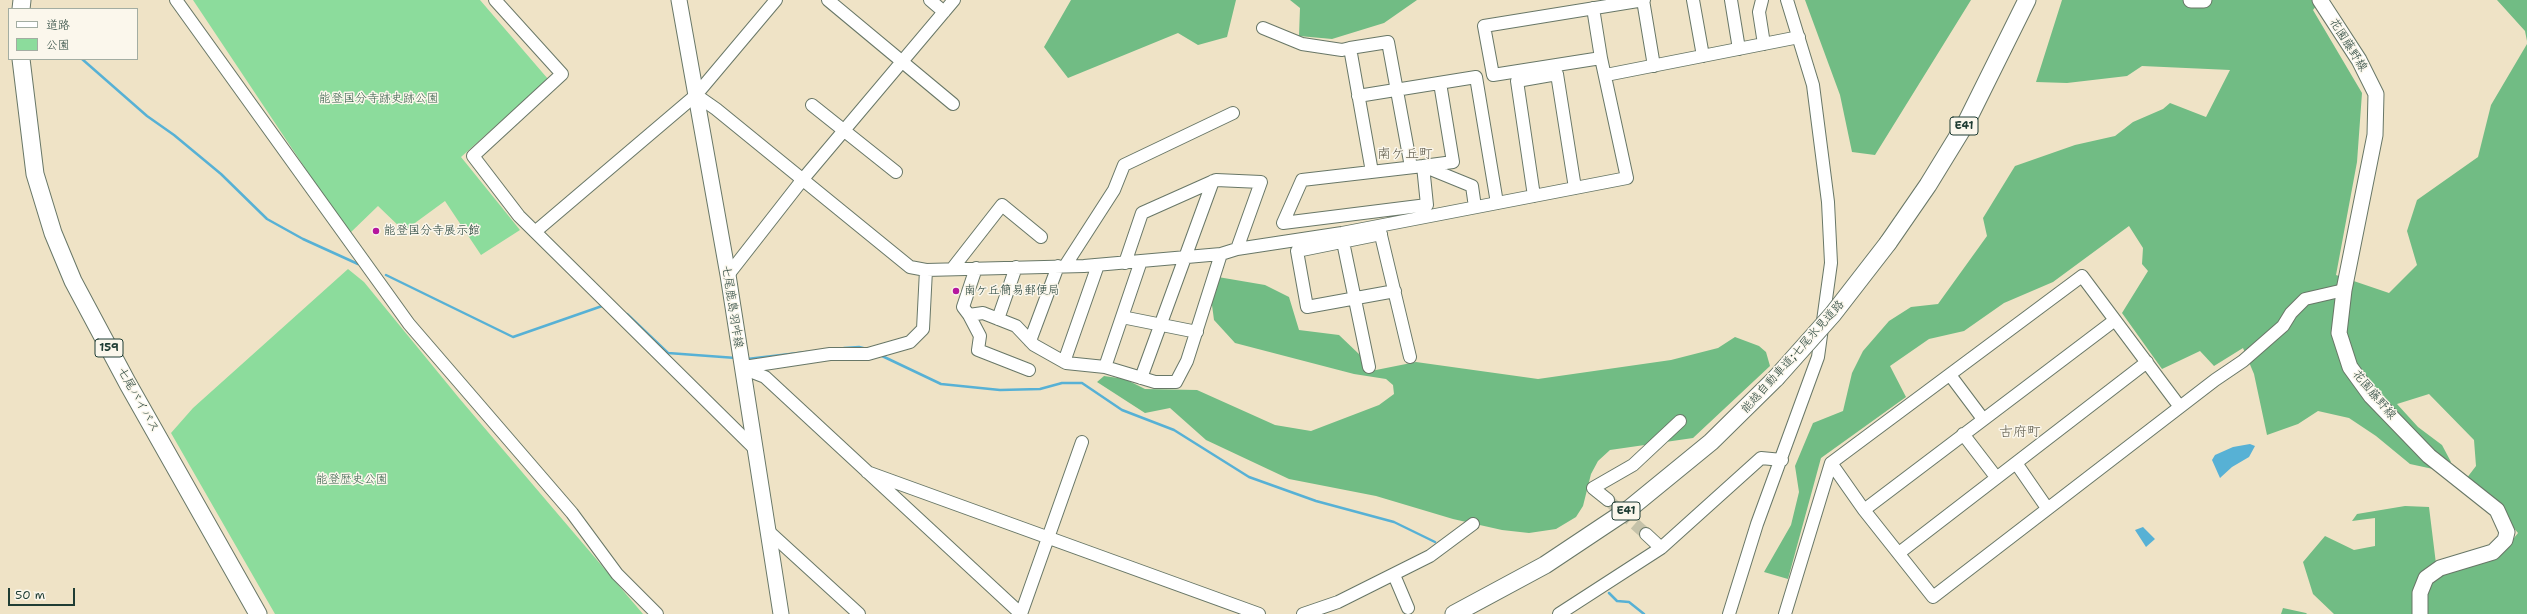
<!DOCTYPE html>
<html>
<head>
<meta charset="utf-8">
<style>
	body { margin:0 }
	#map { position:relative; width:2527px; height:614px; overflow:hidden; background:#efe3c6; font-family:"Shantell Sans","Klee One",sans-serif }
	canvas { display:block }
	.legend { position:absolute; left:8px; top:8px; width:130px; height:52px; box-sizing:border-box; background:#fbf7ec; border:1px solid #a3ada2; margin:0; padding:5px 7px; list-style:none; font-size:12px; color:#1f3d34 }
	.legend li { display:flex; align-items:center; gap:8px; height:20px }
	.legend b { width:20px; border:1px solid #a3ada2 }
	.scale { position:absolute; left:8px; top:588px; width:67px; height:18px; box-sizing:border-box; border:2px solid #1f3d34; border-top:0; padding-left:5px; font-size:12px; line-height:14px; white-space:nowrap; color:#1f3d34; -webkit-text-stroke:3px #fbf7ec; paint-order:stroke }
</style>
</head>
<body>
<div id="map">
<canvas width="2527" height="614"></canvas>
<ul class="legend">
<li><b style="height:5px;background:#fff"></b>道路</li>
<li><b style="height:11px;background:#8cdc9c"></b>公園</li>
</ul>
<div class="scale">50 m</div>
</div>
<script>
const ctx = document.querySelector('canvas').getContext('2d');
ctx.lineJoin = 'round';
function fill(path, color) {
  ctx.fillStyle = color;
  ctx.fill(path, 'evenodd');
}
function toPath(rows) {
  const path = new Path2D();
  for (const r of rows) {
    path.moveTo(r[0], r[1]);
    for (let i = 2; i < r.length; i += 2) path.lineTo(r[i], r[i + 1]);
  }
  return path;
}
function stroke(path, color, width, dash) {
  ctx.strokeStyle = color;
  ctx.lineWidth = width;
  ctx.lineCap = dash ? 'butt' : 'round';
  ctx.setLineDash(dash || []);
  ctx.stroke(path);
}
function drawText(font, color, halo, rows, align = 'center') {
  ctx.font = font + ' "Shantell Sans","Klee One",sans-serif';
  ctx.lineWidth = 3;
  ctx.setLineDash([]);
  ctx.textBaseline = 'middle';
  ctx.strokeStyle = halo;
  ctx.fillStyle = color;
  for (const [text, x, y, turn = 0] of rows) {
    ctx.save();
    ctx.translate(x, y);
    ctx.rotate((+turn || 0) * Math.PI / 180);
    ctx.textAlign = isNaN(turn) ? turn : align;
    if (halo) ctx.strokeText(text, 0, 0);
    ctx.fillText(text, 0, 0);
    ctx.restore();
  }
}
const green = toPath([
	[193,0,480,0,548,79,461,157,520,230,481,255,445,201,404,231,378,206,349,234],
	[348,269,364,282,459,398,643,614,275,614,171,433,193,408]
]);
const forest = toPath([
	[1071,0,1236,0,1227,37,1198,45,1178,33,1068,78,1044,47],
	[1290,0,1417,0,1384,23,1332,39,1299,36,1300,8],
	[1805,0,1971,0,1875,155,1852,152,1840,95],
	[2062,0,2321,0,2313,10,2362,93,2357,162,2336,275,2389,293,2417,265,2407,231,2417,200,2478,157,2491,105,2527,44,2527,614,2334,614,2313,594,2303,562,2325,536,2354,550,2375,546,2375,518,2352,521,2357,514,2405,506,2429,507,2437,572,2506,548,2518,533,2488,498,2463,483,2476,466,2474,440,2429,394,2397,404,2418,427,2442,445,2451,462,2433,469,2410,464,2376,436,2349,418,2318,411,2298,424,2267,435,2254,374,2243,348,2214,366,2200,351,2162,369,2122,313,2148,271,2142,264,2143,248,2129,226,2053,282,2004,303,1964,331,1929,339,1890,366,1906,397,1821,458,1788,579,1764,572,1791,525,1799,492,1795,466,1813,423,1843,411,1852,373,1863,351,1889,321,1911,307,1938,304,1987,236,1983,218,2015,166,2075,145,2115,136,2133,122,2163,109,2170,103,2206,117,2230,70,2142,66,2127,76,2067,83,2036,82],
	[2497,0,2527,0,2527,41,2525,31],
	[1218,277,1265,285,1289,297,1299,330,1339,335,1360,355,1371,371,1416,362,1538,379,1671,360,1718,348,1735,337,1759,346,1766,352,1770,366,1693,438,1610,450,1598,461,1591,474,1583,506,1576,517,1556,529,1529,533,1502,530,1453,519,1376,496,1289,479,1206,440,1170,408,1145,413,1097,382,1104,376,1125,379,1145,389,1197,390,1275,425,1311,431,1379,405,1394,394,1393,385,1386,379,1354,374,1235,343,1214,320,1210,290],
	[2283,608,2306,613,2307,614,2281,614]
]);
const water = toPath([
	[2250,444,2255,446,2249,457,2232,467,2220,478,2212,460,2215,455,2233,447],
	[2143,527,2155,539,2146,547,2135,530]
]);
const stream = toPath([
	[82,59,147,116,174,135,221,174,267,219,303,239,358,264],
	[386,275,513,337,605,305],
	[627,314,668,353,736,358],
	[844,348,859,347,867,349],
	[880,355,941,384,1000,390,1040,389,1062,383,1082,383,1122,410,1174,430,1249,477,1316,501,1394,522,1435,542],
	[747,359,807,352],
	[1609,593,1617,601,1629,602,1644,614]
]);
const minorTunnel = toPath([
	[1608,500,1646,534]
]);
const minor = toPath([
	[176,0,409,324,572,513,617,574,657,614],
	[495,0,562,74,473,156,519,216,754,448],
	[828,0,953,104],
	[930,0,944,12],
	[1643,0,1654,66],
	[1693,0,1703,56],
	[1731,0,1739,49],
	[1762,0,1759,12,1764,44],
	[1593,8,1601,58],
	[1263,28,1302,44,1342,50,1350,48],
	[1606,75,1799,37],
	[1440,83,1453,162,1423,166,1427,205,1283,223,1302,180,1423,166,1472,186,1475,207],
	[696,95,716,109,910,267,926,270,1084,266,1221,254,1237,249,1342,233,1627,178,1601,58,1493,75,1484,26,1644,0],
	[1358,96,1476,77,1497,203],
	[812,105,896,172],
	[1372,172,1350,48,1388,42,1411,167],
	[1534,196,1517,81,1557,74,1575,188],
	[1379,227,1410,357],
	[536,231,696,95,776,0],
	[1381,234,1297,251,1307,307,1395,291],
	[1343,242,1369,367],
	[1125,263,1142,213,1216,180,1261,182,1237,249],
	[1065,266,1114,190,1124,165,1233,113],
	[976,268,963,307,969,315,983,313,1016,326,1034,345,1066,363,1105,367,1155,382,1176,382,1187,361,1221,254],
	[952,269,1002,205,1041,237],
	[728,275,803,179,954,0],
	[969,315,980,336,978,350,1029,370],
	[1122,317,1197,332],
	[998,319,1016,267],
	[1030,341,1058,266],
	[1064,362,1098,265],
	[744,367,830,354,868,354,910,342,923,329,926,270],
	[1105,367,1141,261],
	[742,368,765,377,1021,614],
	[1950,375,1983,419],
	[1141,378,1213,181],
	[1963,434,1996,477],
	[1831,463,1864,510,1933,597,2215,380,2243,361,2283,326,2291,313,2305,299,2344,290],
	[2016,463,2047,508],
	[867,472,1259,614],
	[1608,500,1593,488,1633,465,1680,421],
	[1864,510,2115,320],
	[767,530,859,614],
	[1646,534,1661,548],
	[1899,553,2147,362],
	[1394,575,1408,608],
	[1021,614,1082,442],
	[1303,614,1338,602,1430,556,1473,524],
	[1559,614,1661,548,1761,458,1782,460],
	[1729,614,1757,524,1818,357,1831,263,1828,202,1813,85,1787,0],
	[1785,614,1831,463,2082,276,2180,407]
]);
const major = toPath([
	[679,0,728,275,781,614],
	[2191,0,2204,0],
	[2320,0,2359,60,2376,94,2375,135,2344,290,2339,333,2350,367,2371,396,2429,456,2497,510,2507,532,2505,540,2493,552,2440,568,2426,578,2420,593,2420,614]
]);
const highway = toPath([
	[21,9,22,0],
	[21,59,35,174,53,233,73,281,128,384,258,614],
	[1888,243,1928,185,1966,123,2027,0],
	[1454,614,1545,565,1629,509,1711,442,1776,378]
]);
const highwayBridge = toPath([
	[1776,378,1833,314,1888,243]
]);
const markers = [
	[376,231,4,"#b5179e"],
	[956,291,4,"#b5179e"]
];
const shields = [
	[1964,126,28],
	[109,348,28],
	[1626,511,28]
];
const shieldNames = [
	["E41",1964,126],
	["159",109,348],
	["E41",1626,511]
];
const streetNames = [
	["花園藤野線",2348,45,58],
	["七尾鹿島羽咋線",732,307,81],
	["能越自動車道;七尾氷見道路",1793,357,-48],
	["花園藤野線",2374,395,50],
	["七尾バイパス",138,400,61]
];
const parkNames = [
	["能登国分寺跡史跡公園",379,99],
	["能登歴史公園",352,480]
];
const poiNames = [
	["能登国分寺展示館",384,231],
	["南ケ丘簡易郵便局",964,291]
];
const quarterNames = [
	["南ケ丘町",1405,154],
	["古府町",2020,432]
];
fill(green, '#8cdc9c');
fill(forest, '#71bc84');
fill(water, '#57b1d5');
stroke(stream, '#57b1d5', 2.5);
stroke(minorTunnel, '#c5c2a9', 12, [12, 6]);
stroke(minor, '#687767', 14);
stroke(major, '#687767', 17);
stroke(highway, '#687767', 19);
stroke(minor, '#fff', 12);
stroke(major, '#fff', 15);
stroke(highway, '#fff', 17);
stroke(highwayBridge, '#687767', 19, []);
stroke(highwayBridge, '#fff', 17);
for (const [x, y, r, color] of markers) {
  const dot = new Path2D();
  dot.arc(x, y, r, 0, 2 * Math.PI);
  ctx.fillStyle = color;
  ctx.fill(dot);
  stroke(dot, '#fbf7ec', 1.5);
}
for (const [x, y, w] of shields) {
  const box = new Path2D();
  box.roundRect(x - w / 2, y - 9, w, 18, 3);
  ctx.fillStyle = '#fbf7ec';
  ctx.fill(box);
  stroke(box, '#1f3d34', 1);
}
drawText('bold 11px', '#1f3d34', null, shieldNames);
drawText('12px', '#1f3d34', '#fbf7ec', streetNames);
drawText('12px', '#355d49', '#fbf7ec', parkNames);
drawText('12px', '#1f3d34', '#fbf7ec', poiNames, 'left');
drawText('14px', '#646152', '#fbf7ec', quarterNames);
</script>
</body>
</html>
